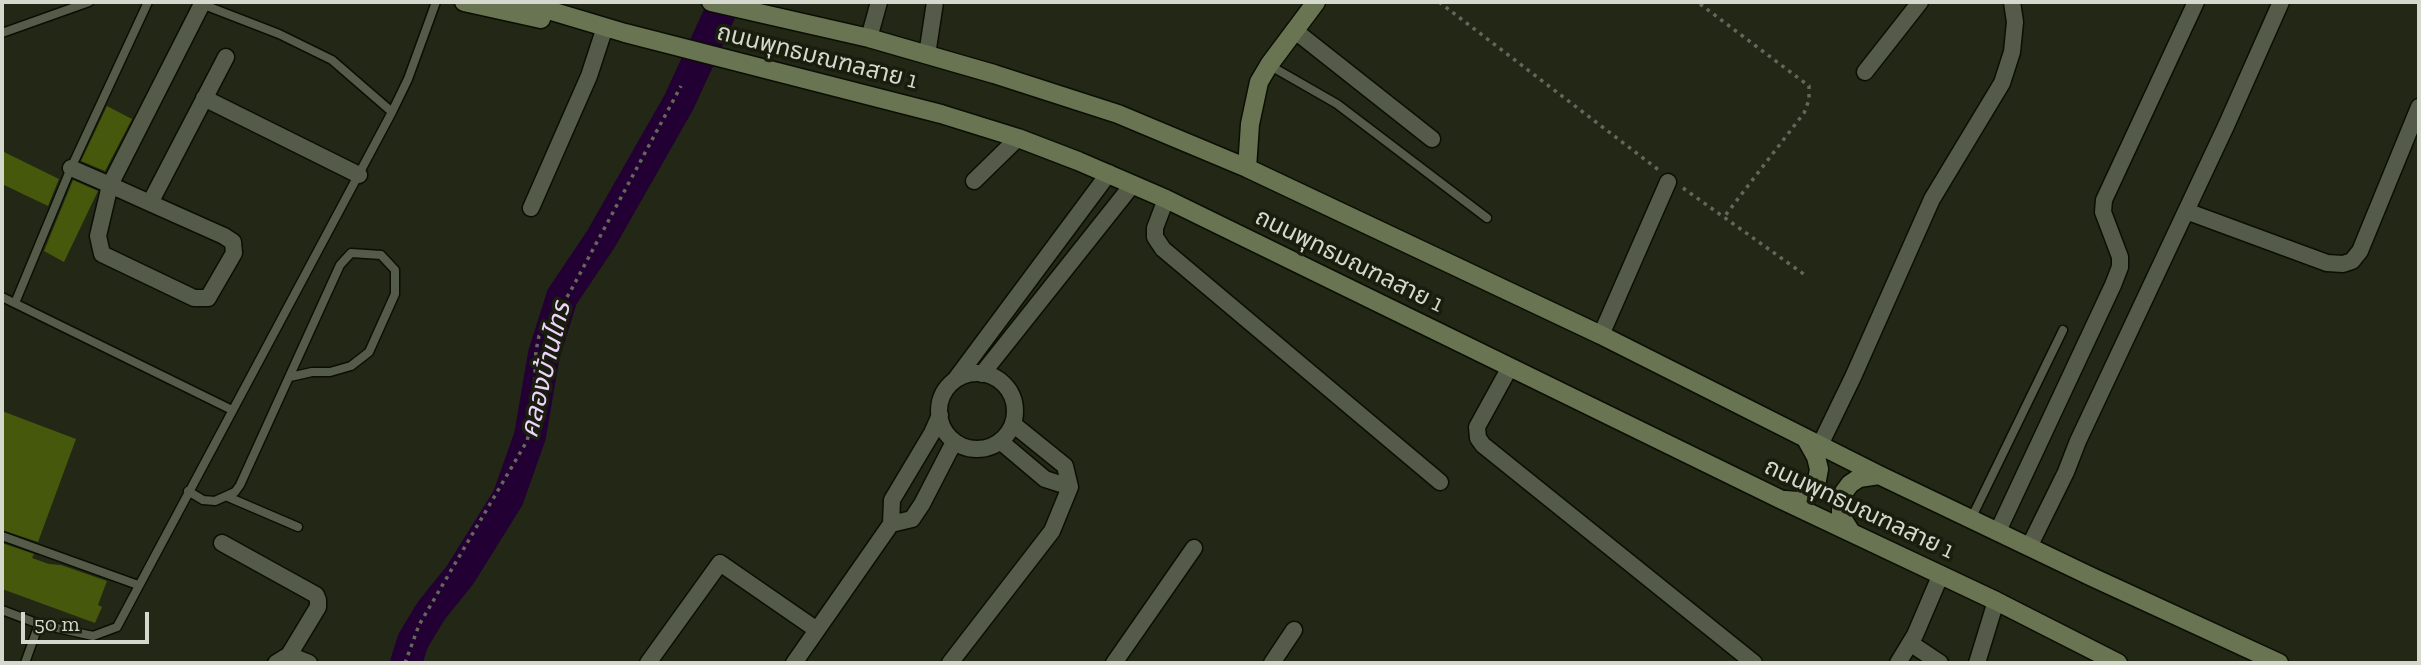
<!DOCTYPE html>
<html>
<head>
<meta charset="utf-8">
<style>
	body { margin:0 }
	#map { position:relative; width:2421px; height:665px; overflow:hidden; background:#222716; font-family:"Zilla Slab",serif }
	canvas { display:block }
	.frame { position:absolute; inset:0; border:4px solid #d4d8cd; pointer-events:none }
	.scale { position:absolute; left:21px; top:612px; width:128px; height:32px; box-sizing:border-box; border:4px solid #d4d8cd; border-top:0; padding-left:9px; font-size:21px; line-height:24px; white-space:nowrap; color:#d4d8cd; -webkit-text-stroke:5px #181d0d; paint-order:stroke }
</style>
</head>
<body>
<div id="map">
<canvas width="2421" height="665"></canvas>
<div class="frame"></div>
<div class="scale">50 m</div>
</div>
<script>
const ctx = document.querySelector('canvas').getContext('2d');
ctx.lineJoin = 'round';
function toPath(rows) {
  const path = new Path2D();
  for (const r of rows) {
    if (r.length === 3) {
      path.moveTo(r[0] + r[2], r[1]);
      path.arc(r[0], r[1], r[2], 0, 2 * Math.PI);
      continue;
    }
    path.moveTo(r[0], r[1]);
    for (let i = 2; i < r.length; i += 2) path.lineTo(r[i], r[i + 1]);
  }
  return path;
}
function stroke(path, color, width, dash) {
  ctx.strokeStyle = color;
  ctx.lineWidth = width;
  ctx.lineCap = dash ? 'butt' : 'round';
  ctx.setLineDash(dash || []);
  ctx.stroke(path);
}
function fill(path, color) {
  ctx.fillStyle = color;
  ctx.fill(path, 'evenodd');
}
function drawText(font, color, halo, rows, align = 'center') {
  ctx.font = font + ' "Zilla Slab","Noto Sans Thai",serif';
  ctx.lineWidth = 7;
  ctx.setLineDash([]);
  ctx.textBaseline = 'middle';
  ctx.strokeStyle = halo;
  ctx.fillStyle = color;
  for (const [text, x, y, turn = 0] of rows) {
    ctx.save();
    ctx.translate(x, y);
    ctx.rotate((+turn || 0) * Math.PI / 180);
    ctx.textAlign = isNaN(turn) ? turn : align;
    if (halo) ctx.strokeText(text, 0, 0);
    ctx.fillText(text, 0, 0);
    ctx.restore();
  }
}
const river = toPath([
	[406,663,413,641,431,611,460,575,508,498,530,436,544,354,562,297,601,239,679,102,725,2]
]);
const building = toPath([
	[107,106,132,119,105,171,81,161],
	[2,151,59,179,48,206,2,184],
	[73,180,98,191,64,262,44,251],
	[2,411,76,439,38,542,2,530],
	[2,543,34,554,32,558,49,564,61,565,107,581,98,605,102,607,95,623,2,589]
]);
const path = toPath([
	[1439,2,1660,171],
	[1700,4,1809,86,1809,100,1804,113,1724,217],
	[1683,188,1805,275],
	[405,663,419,625,527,441,533,418,536,351,539,336,569,294,681,86]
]);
const lane = toPath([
	[199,3,279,34,332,60,392,112],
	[2,33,89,2],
	[1269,65,1337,104,1487,218],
	[2,297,232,410],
	[15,303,71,168,148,2],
	[188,491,203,500,215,501,235,492,240,485,340,265,351,253,381,255,395,270,395,294,369,352,351,366,330,372,312,372,290,377],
	[228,497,298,527],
	[1971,519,2063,330],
	[2,536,138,585],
	[2,610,39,624,93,636,117,627,392,112,408,79,436,2],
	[25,663,39,624]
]);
const street = toPath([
	[1294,30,1432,139],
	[869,38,879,2],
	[927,55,935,2],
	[1865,72,1920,2],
	[204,98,359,175],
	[71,168,110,185,150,203,224,236,233,242,234,253,208,298,194,298,102,254,98,236,110,185,202,4],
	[974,181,1018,138],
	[1166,199,1155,228,1155,237,1163,249,1440,482],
	[150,203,226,57],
	[531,208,589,76,605,27],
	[2186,211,2327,263,2343,264,2352,261,2360,251,2419,107],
	[1601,335,1668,182],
	[1510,367,1477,427,1478,438,1483,445,1754,663],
	[977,411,38],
	[982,374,1133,184],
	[955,380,1109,173],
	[940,415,932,433,892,500,891,524,912,519,922,504,954,442],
	[1000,441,1045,479,1070,487,1065,466,1013,424],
	[1820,445,1853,377,1932,199,2002,83,2012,52,2015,22,2012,2],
	[1998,531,2113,285,2120,267,2120,257,2103,212,2104,200,2196,2],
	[222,543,316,595,318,600,318,607,289,655,276,663],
	[2029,547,2066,472,2078,441,2226,126,2281,2],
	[1910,643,1940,663],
	[289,655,309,663],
	[648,663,720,563,817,630],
	[794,663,891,524],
	[950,663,1052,531,1070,487],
	[1114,663,1194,548],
	[1272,663,1294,630],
	[1898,663,1915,635,1941,574],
	[1977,663,1996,601]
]);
const secondary = toPath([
	[464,2,541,19],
	[521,2,625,33,941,114,1018,138,1078,161,1166,199,1782,500,1996,601,2118,663],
	[711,2,869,38,994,74,1118,114,1247,168,1601,335,1879,475,2092,577,2279,663],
	[1247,168,1250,124,1259,82,1269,65,1316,2],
	[1785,500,1798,501,1806,498,1817,480,1819,469,1816,457,1806,439],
	[1851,532,1844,521,1841,512,1841,503,1844,492,1850,484,1859,478,1879,475]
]);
const streetNames = [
	["ถนนพุทธมณฑลสาย 1",817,57,14],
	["ถนนพุทธมณฑลสาย 1",1349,261,26],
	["ถนนพุทธมณฑลสาย 1",1859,509,25]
];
const waterNames = [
	["คลองบ้านไทร",546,370,-76]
];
stroke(river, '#230033', 32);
fill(building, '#46580b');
stroke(lane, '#0b0f03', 11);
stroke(street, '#0b0f03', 19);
stroke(secondary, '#0b0f03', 21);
stroke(path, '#636859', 3.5, [3.5, 5]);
stroke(lane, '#545b48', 8);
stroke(street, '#545b48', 16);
stroke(secondary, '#697452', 18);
drawText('24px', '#d4d8cd', '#181d0d', streetNames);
drawText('italic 26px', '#eed4fd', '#181d0d', waterNames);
</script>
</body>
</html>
